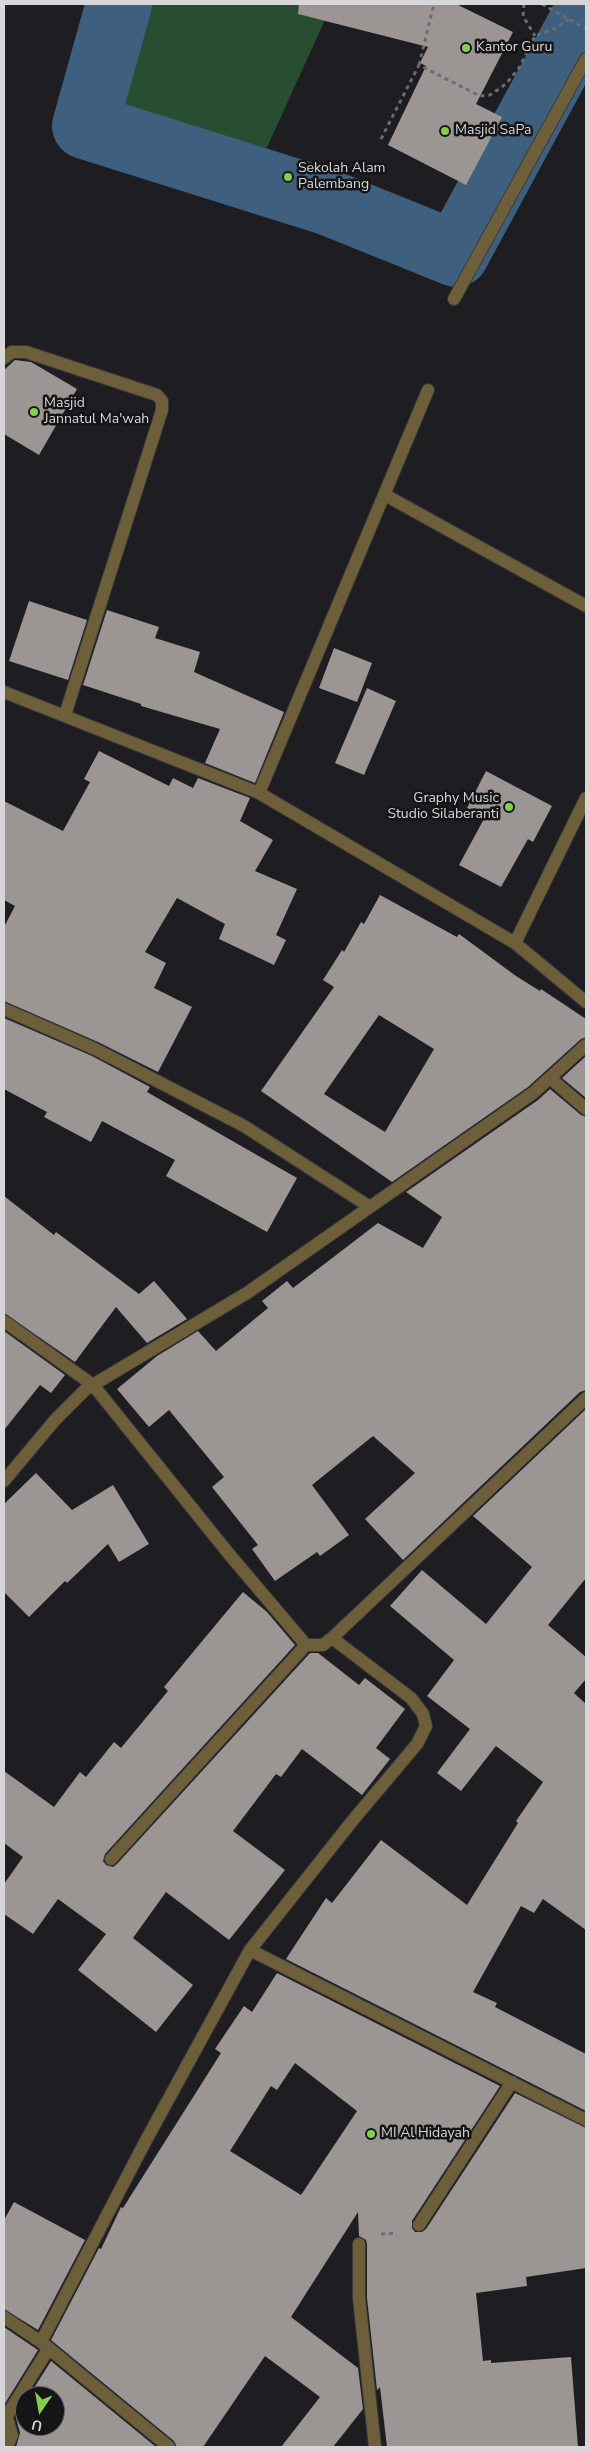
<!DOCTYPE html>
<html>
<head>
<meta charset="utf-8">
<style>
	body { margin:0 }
	#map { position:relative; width:590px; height:2451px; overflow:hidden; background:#1e1e22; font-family:"Nunito Sans",sans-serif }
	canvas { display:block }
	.frame { position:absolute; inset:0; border:5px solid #d7d7d9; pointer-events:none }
	.north { position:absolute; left:15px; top:2386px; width:50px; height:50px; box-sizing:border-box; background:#151518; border:1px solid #636365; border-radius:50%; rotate:192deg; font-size:14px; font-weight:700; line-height:20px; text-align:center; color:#d7d7d9 }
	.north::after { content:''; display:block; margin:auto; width:18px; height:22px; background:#84cf4d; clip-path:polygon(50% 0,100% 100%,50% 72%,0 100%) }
</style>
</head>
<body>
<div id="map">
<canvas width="590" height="2451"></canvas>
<div class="frame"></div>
<div class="north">U</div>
</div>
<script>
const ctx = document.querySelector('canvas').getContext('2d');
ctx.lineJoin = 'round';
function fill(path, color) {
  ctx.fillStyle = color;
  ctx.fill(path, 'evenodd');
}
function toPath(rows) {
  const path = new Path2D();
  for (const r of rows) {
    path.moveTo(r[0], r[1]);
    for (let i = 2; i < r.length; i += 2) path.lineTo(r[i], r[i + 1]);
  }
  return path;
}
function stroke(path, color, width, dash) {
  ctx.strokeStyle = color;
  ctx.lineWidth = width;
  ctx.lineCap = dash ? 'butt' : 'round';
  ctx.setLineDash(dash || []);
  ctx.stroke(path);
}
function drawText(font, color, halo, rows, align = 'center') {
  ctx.font = font + ' "Nunito Sans",sans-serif';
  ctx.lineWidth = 5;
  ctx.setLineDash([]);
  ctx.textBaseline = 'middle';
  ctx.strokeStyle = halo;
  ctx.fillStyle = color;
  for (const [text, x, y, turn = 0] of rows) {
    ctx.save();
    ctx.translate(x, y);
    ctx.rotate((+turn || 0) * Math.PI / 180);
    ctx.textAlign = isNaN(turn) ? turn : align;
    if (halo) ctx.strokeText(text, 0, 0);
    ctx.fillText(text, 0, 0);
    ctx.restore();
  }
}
const forest = toPath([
	[119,4,304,4,301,15,325,20,253,178,85,126]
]);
const river = toPath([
	[119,4,85,126,327,202,456,254,586,14]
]);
const building = toPath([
	[299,4,456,4,513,32,476,104,502,117,466,185,388,145,426,66,420,63,428,47,298,14],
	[15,360,31,362,77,389,39,455,4,434,4,370],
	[29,601,87,620,68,680,9,661],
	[107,610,159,627,155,638,200,652,194,672,284,712,255,783,205,763,220,729,141,706,141,704,83,685],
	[334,648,372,663,357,702,319,688],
	[367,688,396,701,364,775,335,763],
	[99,751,169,786,173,778,193,788,198,778,250,798,240,821,273,840,255,871,297,889,276,935,286,940,274,965,219,939,225,924,177,898,145,952,166,963,154,988,192,1007,158,1072,98,1042,4,1001,4,927,15,906,4,900,4,801,63,831,90,782,84,779],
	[486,771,552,806,533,842,528,839,501,887,459,865,485,817,467,808],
	[380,895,457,937,459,934,516,976,540,991,541,989,586,1019,586,1037,581,1039,528,1087,392,1182,261,1091,334,987,323,980,342,950,344,952,361,922,364,924],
	[379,1015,434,1049,385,1132,324,1094],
	[4,1018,92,1056,150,1087,147,1092,297,1178,267,1232,166,1176,175,1160,102,1121,91,1142,44,1117,47,1112,4,1089],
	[586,1056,586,1098,562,1078],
	[550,1089,581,1115,586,1117,586,1390,580,1392,403,1560,365,1519,415,1473,373,1436,312,1485,349,1535,320,1556,317,1552,275,1581,252,1549,258,1545,212,1487,224,1477,169,1410,149,1427,117,1389,157,1356,198,1331,216,1351,268,1308,262,1301,287,1281,293,1288,378,1223,423,1248,442,1217,406,1192,538,1100],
	[4,1196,54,1235,56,1232,139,1294,154,1281,187,1319,147,1343,116,1307,75,1362,4,1313],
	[4,1331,65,1375,51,1393,40,1385,4,1430],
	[586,1409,586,1578,548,1625,586,1657,586,1679,574,1693,586,1704,586,1930,543,1899,534,1913,521,1906,473,1992,497,2003,495,2007,586,2054,586,2111,286,1959,326,1898,332,1903,381,1840,467,1905,518,1823,516,1821,543,1782,496,1746,461,1791,437,1773,470,1729,427,1696,454,1660,390,1606,422,1570,486,1624,532,1567,473,1516],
	[36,1473,72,1510,113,1485,149,1544,119,1562,108,1544,67,1583,65,1581,29,1617,4,1592,4,1504],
	[243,1592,267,1612,295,1645,105,1854,103,1861,106,1865,113,1867,117,1864,310,1653,318,1653,359,1685,365,1678,405,1709,376,1748,390,1759,362,1795,302,1749,281,1777,276,1774,233,1831,285,1870,229,1940,166,1892,133,1938,193,1985,156,2032,78,1970,106,1934,58,1899,33,1934,4,1914,4,1884,23,1857,4,1843,4,1771,54,1807,80,1772,86,1777,114,1742,121,1748,168,1691,164,1687],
	[277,1973,500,2086,412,2221,412,2228,415,2232,422,2232,426,2229,515,2093,586,2128,586,2268,526,2277,527,2286,476,2293,483,2361,491,2360,491,2363,571,2357,578,2447,387,2447,380,2387,377,2390,367,2298,367,2244,366,2240,359,2236,358,2212,291,2317,358,2368,363,2409,333,2447,281,2447,320,2397,265,2356,203,2447,177,2447,174,2441,51,2340,99,2248,101,2249,121,2207,123,2208,221,2053,215,2049,244,2006,252,2012],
	[295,2063,357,2111,301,2195,230,2151,271,2086,277,2090],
	[14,2202,85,2240,38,2330,4,2309,4,2220],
	[4,2327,38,2350,4,2405],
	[51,2361,156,2447,16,2447,20,2433,16,2418,25,2402,25,2426,55,2426,55,2396,29,2396]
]);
const path = toPath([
	[524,4,523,16,535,36],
	[542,4,586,29],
	[419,65,434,4],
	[381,139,419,65,480,96,490,95,506,84,519,68,535,36,556,28,569,19],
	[381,2234,395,2233]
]);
const minor = toPath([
	[454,299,586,59],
	[4,358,12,352,26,352,157,395,162,401,162,410,65,715],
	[385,495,586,606],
	[4,692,259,793,515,943,586,1002],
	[259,793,428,390],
	[515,943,586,798],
	[4,1009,95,1049,244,1126,370,1207],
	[550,1078,586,1109],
	[4,1321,93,1385,229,1554,306,1645],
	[4,1481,55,1420,86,1389,247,1293,533,1093,586,1045],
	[111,1859,306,1645,323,1645,332,1638,586,1398],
	[250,1950,353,1820,417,1744,426,1726,423,1714,411,1698,332,1638],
	[419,2225,512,2082],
	[359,2244,359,2298,375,2447],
	[4,2317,41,2342,169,2447],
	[41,2342,144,2144,250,1950,586,2120],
	[7,2447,12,2435,7,2418,9,2412,49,2348]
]);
const markers = [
	[466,48,5,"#84cf4d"],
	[445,131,5,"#84cf4d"],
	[288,177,5,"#84cf4d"],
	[34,412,5,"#84cf4d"],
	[509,807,5,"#84cf4d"],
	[371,2134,5,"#84cf4d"]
];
const poiNames = [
	["Kantor Guru",476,48],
	["Masjid SaPa",455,131],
	["Sekolah Alam",298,169],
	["Palembang",298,185],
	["Masjid",44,404],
	["Jannatul Ma'wah",44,420],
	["Graphy Music",499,799,"right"],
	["Studio Silaberanti",499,815,"right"],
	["MI Al Hidayah",381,2134]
];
fill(forest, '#284e32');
stroke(river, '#3e5f7e', 66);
fill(building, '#9b9694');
stroke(minor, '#38383c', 14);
stroke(path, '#6c6c6f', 3, [4, 4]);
stroke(minor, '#6e5f3b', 12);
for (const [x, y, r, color] of markers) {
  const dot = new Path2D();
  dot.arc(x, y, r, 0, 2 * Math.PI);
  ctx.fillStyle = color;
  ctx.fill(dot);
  stroke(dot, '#151518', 2);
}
drawText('14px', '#d7d7d9', '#151518', poiNames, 'left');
</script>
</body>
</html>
